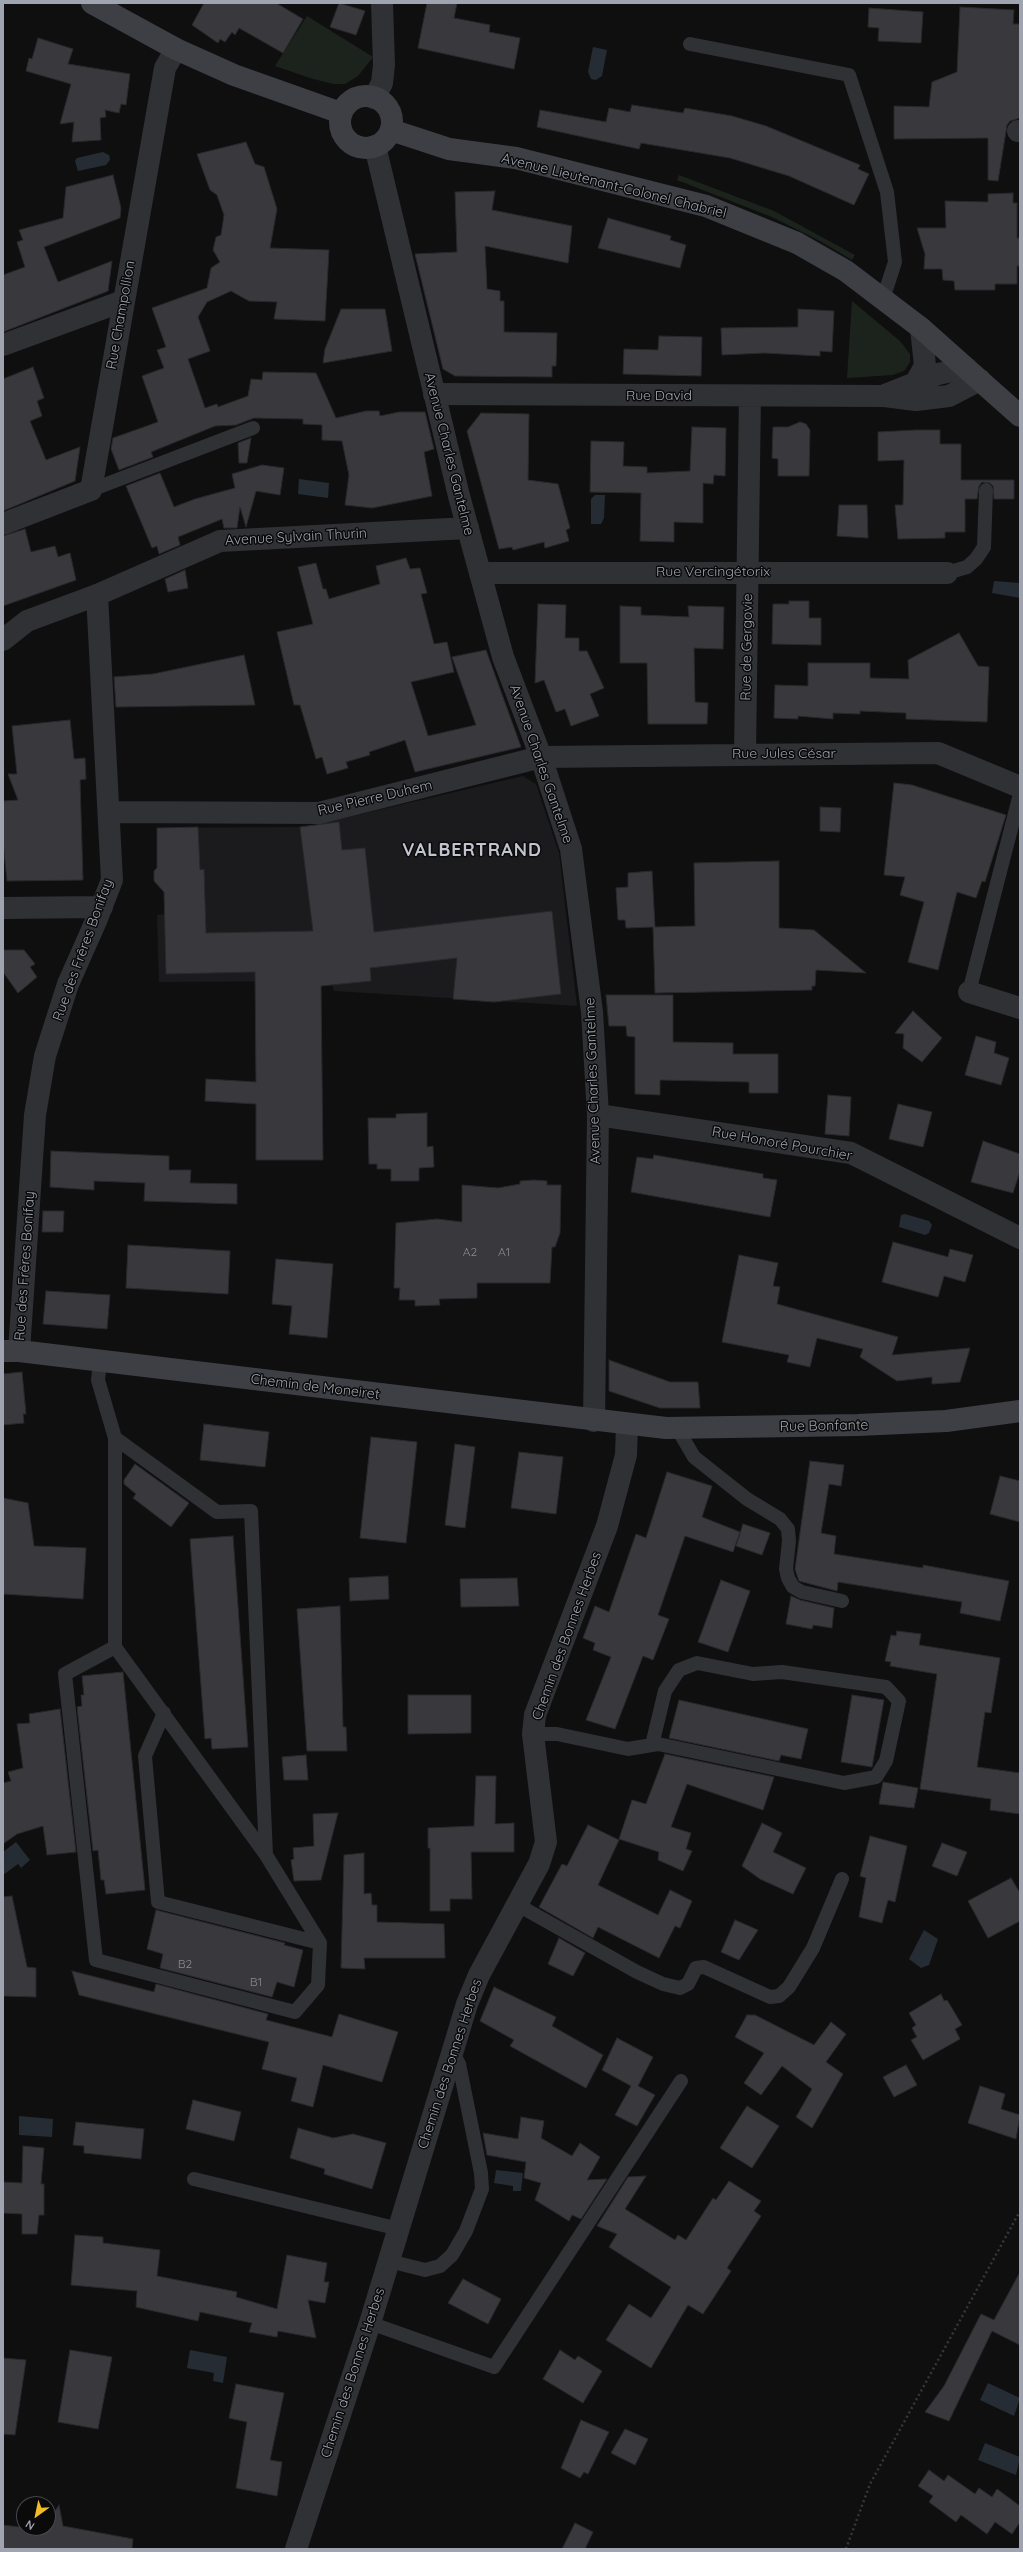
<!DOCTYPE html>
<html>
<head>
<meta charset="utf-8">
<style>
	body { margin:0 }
	#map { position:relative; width:1023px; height:2552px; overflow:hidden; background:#0f0f10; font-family:Quicksand,sans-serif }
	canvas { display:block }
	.frame { position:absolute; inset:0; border:4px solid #a0a4b1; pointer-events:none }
	.north { position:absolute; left:16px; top:2496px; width:40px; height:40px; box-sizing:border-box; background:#0a0a0b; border:1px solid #46484d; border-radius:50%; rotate:213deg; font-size:11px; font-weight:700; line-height:16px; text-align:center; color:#a0a4b1 }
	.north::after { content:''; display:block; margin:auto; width:14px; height:18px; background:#f1bc27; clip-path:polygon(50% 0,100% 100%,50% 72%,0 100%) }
</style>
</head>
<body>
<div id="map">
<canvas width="1023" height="2552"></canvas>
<div class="frame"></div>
<div class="north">N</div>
</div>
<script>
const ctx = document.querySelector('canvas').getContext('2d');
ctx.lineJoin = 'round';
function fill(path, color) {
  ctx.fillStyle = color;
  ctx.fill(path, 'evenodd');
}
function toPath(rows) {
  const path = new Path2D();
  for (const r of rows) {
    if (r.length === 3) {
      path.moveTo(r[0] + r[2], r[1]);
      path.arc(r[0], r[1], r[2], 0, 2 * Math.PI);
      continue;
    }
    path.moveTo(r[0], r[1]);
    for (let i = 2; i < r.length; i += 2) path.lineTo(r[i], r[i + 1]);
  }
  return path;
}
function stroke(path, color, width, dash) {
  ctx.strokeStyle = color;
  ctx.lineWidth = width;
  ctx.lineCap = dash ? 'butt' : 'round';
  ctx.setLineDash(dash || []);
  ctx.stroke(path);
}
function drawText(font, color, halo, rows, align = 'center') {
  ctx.font = font + ' Quicksand,sans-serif';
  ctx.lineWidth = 3;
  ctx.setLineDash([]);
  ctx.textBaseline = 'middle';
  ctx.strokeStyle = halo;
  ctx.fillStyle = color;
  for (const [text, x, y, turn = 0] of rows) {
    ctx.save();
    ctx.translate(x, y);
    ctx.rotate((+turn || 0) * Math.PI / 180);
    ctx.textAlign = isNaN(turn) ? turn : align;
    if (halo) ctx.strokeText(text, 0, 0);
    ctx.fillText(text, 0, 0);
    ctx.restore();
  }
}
const built = toPath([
	[523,776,536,784,559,853,577,1006,334,991,331,981,159,982,157,915,165,914,164,886,158,886,154,881,154,871,157,868,157,828,300,827,319,824]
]);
const green = toPath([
	[307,16,373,57,358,76,345,84,334,84,313,79,275,66],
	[679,175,774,211,855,255,852,260,820,241,772,217,677,180],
	[852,301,900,341,910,354,910,362,904,371,893,375,847,378]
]);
const water = toPath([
	[593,47,607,50,602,76,596,80,591,79,588,72],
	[103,152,109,155,110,160,106,165,78,171,75,161,77,158],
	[299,479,329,483,328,498,298,494],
	[595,495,605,495,604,518,601,524,591,524,591,499],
	[994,581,1020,583,1020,598,992,593],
	[905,1214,929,1221,932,1225,929,1233,925,1235,899,1227,901,1215],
	[16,1842,30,1860,21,1868,18,1864,3,1875,3,1852],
	[924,1930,938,1939,929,1965,921,1968,909,1959],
	[19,2116,53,2119,52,2137,19,2135],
	[496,2170,523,2173,521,2191,513,2191,513,2186,494,2183],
	[190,2350,227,2357,223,2383,213,2381,214,2373,187,2368],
	[988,2383,1020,2398,1014,2416,980,2400],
	[985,2443,1020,2457,1016,2475,978,2460]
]);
const building = toPath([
	[204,3,276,3,303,19,283,53,239,28,235,35,232,32,225,42,220,39,218,43,192,25,204,3],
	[339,3,365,11,356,35,330,27,339,3],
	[427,3,457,3,454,18,490,25,489,32,520,38,514,69,418,48,427,3],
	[960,7,1014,10,1013,24,1020,24,1020,118,1010,121,1007,125,998,181,988,180,988,138,894,139,894,106,929,107,932,82,957,72,960,7],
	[869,8,923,12,921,43,878,41,879,28,868,27,869,8],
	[38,38,73,49,68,64,130,74,126,105,121,104,119,113,105,110,106,117,100,118,101,140,72,142,74,122,60,124,71,84,26,71,29,58,32,59,38,38],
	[632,105,683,113,685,108,732,116,766,126,860,165,858,169,869,174,854,205,789,176,730,158,641,143,639,149,537,127,540,110,606,122,609,108,630,112,632,105],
	[246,142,255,164,264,167,277,209,270,248,329,250,325,321,274,319,277,302,249,301,231,291,207,302,198,317,210,351,188,359,205,408,217,404,218,407,248,396,251,379,262,380,263,372,316,373,336,418,366,411,379,411,380,416,399,412,425,412,434,449,424,452,432,496,372,508,345,505,349,475,342,441,322,440,322,425,303,424,303,419,254,418,236,425,215,426,151,452,153,457,119,470,111,449,113,438,158,422,142,376,164,368,157,350,166,347,152,308,207,288,211,268,220,262,213,250,216,237,221,235,224,215,217,195,210,190,197,154,246,142],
	[113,175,121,208,120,218,44,247,58,282,112,261,108,291,3,332,3,275,25,267,17,242,23,240,19,230,63,218,66,187,113,175],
	[495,191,492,210,572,226,568,263,485,246,487,289,500,291,500,301,504,301,504,332,557,333,556,366,552,366,552,377,455,376,443,369,415,254,457,252,455,192,495,191],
	[1013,193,1013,203,1017,203,1017,238,1020,238,1020,266,1017,266,1017,284,995,284,995,290,955,290,954,281,943,280,942,269,924,269,925,254,917,228,946,228,945,201,988,202,988,194,1013,193],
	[608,218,671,236,670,240,686,245,680,268,598,248,608,218],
	[341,309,385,309,392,351,323,363,325,349,341,309],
	[798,309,834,311,832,352,820,351,820,356,764,353,722,355,721,328,798,327,798,309],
	[659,336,702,337,701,376,623,374,624,349,658,350,659,336],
	[33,367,44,398,37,401,42,416,30,421,46,460,80,447,75,481,3,511,3,379,33,367],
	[481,413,529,414,528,480,558,484,570,528,566,530,569,541,545,548,544,542,513,550,512,547,499,549,467,431,481,413],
	[800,422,806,424,810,430,809,476,778,476,778,459,772,458,773,427,788,427,800,422],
	[692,427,726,428,725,476,714,475,713,484,703,483,703,523,674,522,674,542,640,541,641,493,590,492,591,441,624,442,623,466,647,467,647,473,690,471,692,427],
	[916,430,940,430,940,444,961,444,961,480,1014,480,1014,499,994,499,993,486,990,483,982,482,979,486,977,499,965,499,965,532,945,532,945,538,898,539,895,505,903,505,904,460,878,461,878,432,916,430],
	[251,438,247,463,239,463,238,443,251,438],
	[262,465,284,468,280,495,256,491,246,527,240,507,237,528,224,528,222,519,178,537,180,545,159,554,157,546,152,548,126,486,160,473,174,507,195,499,235,488,232,474,262,465],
	[839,505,867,505,868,538,837,536,839,505],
	[25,529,31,552,55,546,58,557,70,553,76,580,3,606,3,536,25,529],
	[406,558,410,569,420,568,427,593,421,594,434,644,447,642,454,672,411,682,428,736,476,725,452,657,486,650,521,747,415,772,405,740,369,752,370,755,346,762,348,768,327,774,322,757,316,759,300,705,294,705,277,632,313,624,298,567,316,563,323,589,326,589,329,599,380,584,376,566,406,558],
	[185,570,188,588,168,592,165,579,185,570],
	[789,601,809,601,809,618,821,618,821,645,772,644,773,604,789,604,789,601],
	[538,604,566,605,565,638,579,638,579,651,587,651,604,688,590,694,599,716,571,726,565,709,556,712,544,680,535,683,538,604],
	[620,606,641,607,641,615,689,617,688,606,724,607,723,649,694,648,695,702,708,703,707,724,648,724,647,663,620,663,620,606],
	[959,633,978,666,989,667,987,722,906,719,906,713,860,711,860,714,833,713,833,719,798,716,798,719,774,718,775,685,808,686,808,663,870,663,870,678,909,679,908,660,959,633],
	[244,655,255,705,116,707,114,677,153,674,244,655],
	[70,720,74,759,85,758,86,779,80,780,83,880,7,881,3,842,3,801,18,800,8,774,17,774,12,726,70,720],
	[894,783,912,785,1006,815,985,882,982,881,976,898,957,892,938,970,908,962,924,902,900,895,905,877,884,875,894,783],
	[820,807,841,808,840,832,820,831,820,807],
	[339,822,342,850,365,848,374,932,552,911,561,994,494,1002,453,999,457,958,370,968,371,981,321,986,323,1160,256,1160,256,1104,205,1101,206,1079,256,1082,255,972,166,974,164,892,154,881,154,871,157,868,157,828,198,827,200,870,204,869,206,933,313,931,300,827,339,822],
	[779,861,779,928,814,930,866,973,816,970,815,986,812,986,812,990,655,993,653,927,626,928,625,920,618,920,616,888,628,887,628,873,652,871,655,927,695,926,694,863,779,861],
	[3,950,24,950,35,964,30,967,37,977,18,993,3,972,3,950],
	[606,995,673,995,673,1042,733,1043,733,1054,778,1054,778,1093,749,1093,749,1082,660,1080,660,1095,635,1094,635,1037,627,1036,626,1026,609,1026,606,995],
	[913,1011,942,1038,922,1062,903,1048,904,1034,895,1033,913,1011],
	[976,1036,996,1042,994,1053,1009,1058,1001,1085,965,1075,976,1036],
	[828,1095,851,1097,849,1136,825,1134,828,1095],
	[898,1104,932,1112,923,1147,889,1139,898,1104],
	[427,1113,427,1147,433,1146,434,1167,419,1168,419,1181,391,1181,391,1169,377,1169,377,1164,369,1164,368,1118,396,1118,396,1114,427,1113],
	[983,1141,1020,1154,1020,1171,1013,1193,971,1182,983,1141],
	[51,1151,169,1156,169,1170,191,1170,190,1183,237,1184,237,1204,144,1201,145,1183,94,1181,94,1190,50,1187,51,1151],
	[654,1155,763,1174,763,1178,777,1180,770,1217,631,1192,637,1157,653,1159,654,1155],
	[534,1180,547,1181,547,1185,561,1185,560,1233,555,1247,552,1247,550,1283,477,1283,477,1298,439,1299,440,1305,415,1306,415,1300,399,1300,400,1288,394,1288,396,1223,437,1219,462,1222,462,1185,498,1188,520,1184,520,1181,534,1180],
	[43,1211,64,1211,63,1232,42,1232,43,1211],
	[893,1242,948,1257,950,1249,973,1255,965,1282,944,1276,938,1297,882,1282,893,1242],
	[128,1245,230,1251,228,1294,126,1288,128,1245],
	[739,1255,778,1263,773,1286,780,1287,777,1304,898,1337,892,1355,970,1348,960,1382,932,1384,932,1377,897,1381,860,1357,863,1349,817,1338,810,1367,787,1362,789,1355,722,1342,739,1255],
	[276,1259,333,1264,327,1338,289,1334,292,1306,272,1304,276,1259],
	[46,1291,110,1295,107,1329,43,1324,46,1291],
	[609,1360,670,1382,698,1382,700,1408,660,1408,609,1391,609,1360],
	[22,1372,26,1414,23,1414,24,1423,3,1425,3,1374,22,1372],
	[204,1424,269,1432,265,1467,200,1460,204,1424],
	[371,1437,417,1442,406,1543,360,1538,371,1437],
	[455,1444,475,1447,465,1528,445,1525,455,1444],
	[519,1452,563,1457,556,1514,511,1508,519,1452],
	[810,1461,844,1465,841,1486,829,1484,821,1533,836,1536,834,1554,923,1568,923,1565,1009,1581,1000,1621,960,1613,962,1602,838,1582,837,1591,799,1581,795,1569,810,1461],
	[135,1464,189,1503,171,1527,133,1498,136,1494,124,1484,124,1480,135,1464],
	[667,1472,712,1486,702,1517,740,1532,733,1552,685,1536,658,1615,669,1619,653,1660,643,1656,615,1729,586,1720,611,1657,593,1650,595,1643,583,1638,595,1606,609,1612,636,1534,646,1538,667,1472],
	[1000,1476,1020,1481,1020,1522,990,1514,1000,1476],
	[3,1498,28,1503,34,1546,86,1548,83,1599,3,1594,3,1498],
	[743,1524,770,1533,762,1555,736,1546,743,1524],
	[233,1536,248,1747,212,1749,211,1738,205,1739,190,1539,233,1536],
	[388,1576,389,1599,350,1601,349,1578,388,1576],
	[517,1578,519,1606,461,1607,460,1579,517,1578],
	[721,1580,750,1591,728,1652,698,1642,721,1580],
	[791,1596,800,1600,834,1608,832,1628,813,1625,812,1629,786,1624,791,1596],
	[340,1606,343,1727,346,1727,347,1751,307,1751,297,1609,340,1606],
	[897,1631,921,1634,919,1645,1000,1658,991,1713,985,1712,977,1767,1020,1773,1020,1814,990,1810,991,1799,920,1789,937,1674,890,1666,891,1662,885,1661,891,1635,896,1636,897,1631],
	[123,1672,145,1890,106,1894,104,1880,101,1880,98,1850,93,1851,77,1707,82,1706,81,1695,84,1695,82,1676,123,1672],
	[408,1695,471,1695,471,1733,408,1734,408,1695],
	[852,1695,884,1700,872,1767,841,1762,852,1695],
	[679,1700,808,1729,801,1759,781,1755,779,1761,669,1738,679,1700],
	[60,1709,76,1852,47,1855,43,1826,17,1834,3,1844,3,1783,11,1781,8,1772,23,1768,17,1724,30,1723,29,1714,60,1709],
	[665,1754,774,1777,763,1810,687,1784,671,1827,691,1833,686,1849,692,1851,683,1871,658,1860,659,1852,619,1839,632,1800,646,1804,665,1754],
	[306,1755,308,1780,284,1780,282,1757,306,1755],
	[476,1776,496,1776,495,1824,514,1823,514,1852,471,1852,472,1899,450,1899,450,1911,430,1911,430,1848,428,1848,428,1828,474,1826,476,1776],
	[883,1782,918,1788,914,1808,879,1804,883,1782],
	[338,1813,321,1880,294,1881,291,1860,294,1859,293,1848,314,1846,313,1814,338,1813],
	[762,1823,782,1833,773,1852,806,1868,793,1894,760,1879,742,1866,762,1823],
	[588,1825,619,1840,598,1885,658,1915,670,1890,692,1901,680,1928,675,1926,659,1958,598,1927,593,1938,539,1907,562,1864,567,1866,588,1825],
	[870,1836,907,1846,895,1902,888,1900,882,1923,859,1917,866,1878,860,1876,870,1836],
	[942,1843,967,1852,957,1876,932,1866,942,1843],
	[364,1853,364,1894,371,1893,372,1905,377,1905,377,1922,444,1924,445,1958,364,1958,365,1969,341,1968,344,1855,364,1853],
	[1011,1878,1020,1893,1020,1921,988,1938,968,1901,1011,1878],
	[12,1896,27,1967,36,1968,36,1997,3,1996,3,1897,12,1896],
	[156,1910,285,1943,284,1945,303,1950,294,1987,277,1982,272,1997,160,1968,163,1954,147,1949,156,1910],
	[735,1920,758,1930,739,1960,721,1952,735,1920],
	[559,1938,585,1953,573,1976,548,1964,559,1938],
	[72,1971,154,1992,156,1984,268,2014,266,2020,332,2037,339,2014,398,2032,382,2082,323,2065,313,2107,291,2101,297,2078,262,2069,269,2042,79,1995,72,1971],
	[494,1987,556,2017,552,2026,603,2055,586,2088,510,2046,514,2040,480,2021,494,1987],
	[941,1994,944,2001,947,2000,962,2025,955,2029,960,2039,923,2060,911,2040,917,2037,912,2028,916,2025,909,2013,941,1994],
	[747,2015,755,2015,814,2045,831,2022,846,2034,826,2062,843,2074,812,2128,796,2117,812,2089,782,2066,761,2095,744,2083,764,2053,735,2037,747,2015],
	[617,2038,653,2057,638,2086,655,2095,637,2126,615,2115,631,2086,602,2070,617,2038],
	[906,2065,917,2085,894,2097,883,2077,906,2065],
	[980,2086,1005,2094,1001,2109,1020,2115,1016,2139,968,2123,980,2086],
	[193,2100,241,2112,234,2141,186,2129,193,2100],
	[747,2106,779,2126,752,2168,720,2148,747,2106],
	[521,2117,544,2121,541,2138,572,2156,580,2143,600,2157,587,2180,607,2179,581,2219,572,2215,569,2221,535,2200,541,2183,524,2178,526,2162,487,2155,483,2133,518,2139,521,2117],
	[76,2122,144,2129,141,2159,84,2153,84,2146,73,2145,76,2122],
	[298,2128,333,2138,353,2134,386,2143,372,2189,324,2174,325,2169,290,2158,298,2128],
	[23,2146,44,2148,41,2184,44,2184,44,2215,39,2215,37,2234,22,2234,22,2214,3,2213,3,2182,22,2183,23,2146],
	[646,2176,625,2209,675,2240,678,2235,686,2240,713,2198,716,2200,729,2181,761,2201,754,2211,761,2216,727,2268,731,2271,703,2314,688,2305,651,2368,606,2340,629,2304,651,2318,671,2287,609,2247,617,2234,597,2226,628,2177,646,2176],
	[75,2235,103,2237,103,2243,160,2250,157,2276,237,2292,236,2297,277,2309,287,2255,327,2263,324,2282,329,2282,325,2303,308,2300,316,2338,278,2331,277,2337,249,2332,252,2323,200,2312,198,2321,136,2307,137,2291,71,2285,75,2235],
	[1020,2272,1020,2345,992,2331,949,2421,925,2412,944,2386,981,2314,994,2320,1020,2272],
	[463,2279,501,2299,488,2324,448,2303,463,2279],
	[70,2350,112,2357,98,2429,58,2422,70,2350],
	[560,2350,575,2360,578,2356,602,2371,583,2403,543,2379,560,2350],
	[3,2358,26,2360,15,2435,3,2434,3,2358],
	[236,2384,284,2393,270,2460,282,2462,277,2496,236,2488,247,2422,229,2418,236,2384],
	[581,2420,609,2432,588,2474,584,2472,580,2478,561,2468,581,2420],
	[625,2429,648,2439,635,2465,611,2453,625,2429],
	[929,2470,944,2481,948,2475,975,2494,979,2488,992,2497,997,2489,1020,2506,1020,2522,1012,2534,995,2522,987,2534,961,2515,956,2522,929,2502,933,2496,918,2486,929,2470],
	[59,2505,63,2526,133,2539,132,2549,3,2549,3,2525,19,2527,20,2524,24,2525,24,2528,48,2528,48,2522,59,2505],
	[575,2523,593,2532,585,2549,562,2549,575,2523]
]);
const path = toPath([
	[846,2549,870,2484,1020,2211]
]);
const service = toPath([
	[690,44,849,75,887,192,895,262,883,299],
	[91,490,253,428],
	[947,573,967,567,976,559,984,547,986,490],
	[969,992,1020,794],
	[100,1362,98,1380,115,1438,115,1647,65,1674,96,1960,295,2012,318,1985,320,1943,266,1855,251,1511,217,1512,115,1438],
	[677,1428,694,1457,747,1499,780,1519,788,1529,789,1541,786,1569,788,1578,793,1587,802,1592,842,1601],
	[115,1647,266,1855],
	[164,1713,145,1756,158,1902,320,1943],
	[533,1734,557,1734,628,1749,658,1744,844,1783,876,1777,886,1761,899,1701,886,1687,782,1672,753,1674,697,1663,679,1670,665,1691,652,1745],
	[516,1904,637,1972,663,1984,680,1988,688,1984,696,1968,704,1967,770,1997,779,1996,789,1987,813,1948,842,1879],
	[194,2179,399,2229],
	[389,2261,425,2270,440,2266,452,2255,466,2231,482,2189,481,2173,459,2064,452,2051],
	[370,2323,494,2367,681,2081]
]);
const minor = toPath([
	[1018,131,1020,131],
	[3,345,123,301],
	[916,382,925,366,921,328],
	[434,394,884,396,916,400,949,396,980,380],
	[885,395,938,374,966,368],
	[3,524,91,490,165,68,176,49],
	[480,573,947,573],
	[3,640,27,621,97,595,220,541,468,528],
	[745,754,750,396],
	[110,812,319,813,541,757,938,753,1020,787],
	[3,908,102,907],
	[969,992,1020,1008],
	[598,1115,851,1153,1020,1238],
	[19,1351,35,1115,45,1056,68,984,96,921,112,880,97,595],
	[296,2549,370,2323,467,2004,479,1975,539,1864,546,1842,533,1734,535,1715,607,1526,626,1455,627,1424]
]);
const tertiary = toPath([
	[374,98,382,83,384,65,382,3],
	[375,146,459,496,503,657,541,757,571,849,592,1012,598,1115,594,1421]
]);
const secondary = toPath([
	[92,3,176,49,234,75,341,113],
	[366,122,26],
	[391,130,449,149,516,158,706,206,797,243,846,271,921,328,1020,416],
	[3,1351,19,1351,666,1428,858,1425,946,1421,1020,1411]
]);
const numberNames = [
	["A2",470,1252],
	["A1",504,1252],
	["B2",185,1964],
	["B1",256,1982]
];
const streetNames = [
	["Avenue Lieutenant-Colonel Chabriel",614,186,14],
	["Rue Champollion",121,315,-80],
	["Rue David",659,396],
	["Avenue Charles Gantelme",449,454,76],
	["Avenue Sylvain Thurin",296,537,-3],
	["Rue Vercingétorix",713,572],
	["Rue de Gergovie",747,647,-89],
	["Rue Jules César",784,754],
	["Avenue Charles Gantelme",541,764,71],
	["Rue Pierre Duhem",375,798,-13],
	["Rue des Frêres Bonifay",83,950,-70],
	["Avenue Charles Gantelme",593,1081,-92],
	["Rue Honoré Pourchier",782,1144,10],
	["Rue des Frêres Bonifay",25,1266,-86],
	["Chemin de Moneiret",315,1387,7],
	["Rue Bonfante",824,1426,-1],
	["Chemin des Bonnes Herbes",567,1636,-70],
	["Chemin des Bonnes Herbes",450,2064,-72],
	["Chemin des Bonnes Herbes",353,2373,-72]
];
const districtNames = [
	["VALBERTRAND",472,851]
];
fill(built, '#1b1b1d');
fill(green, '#1c231d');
fill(water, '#262c34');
fill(building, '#39393d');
stroke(building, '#29292c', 1);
stroke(path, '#36373c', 2.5, [2, 3]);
stroke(service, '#303135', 14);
stroke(minor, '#303135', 22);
stroke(tertiary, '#303135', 22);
stroke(secondary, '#3e3f45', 22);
drawText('12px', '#868994', null, numberNames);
drawText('14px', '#a0a4b1', '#0a0a0b', streetNames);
ctx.letterSpacing = '1px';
drawText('bold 18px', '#c1c3ce', '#0a0a0b', districtNames);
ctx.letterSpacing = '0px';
</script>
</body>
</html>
